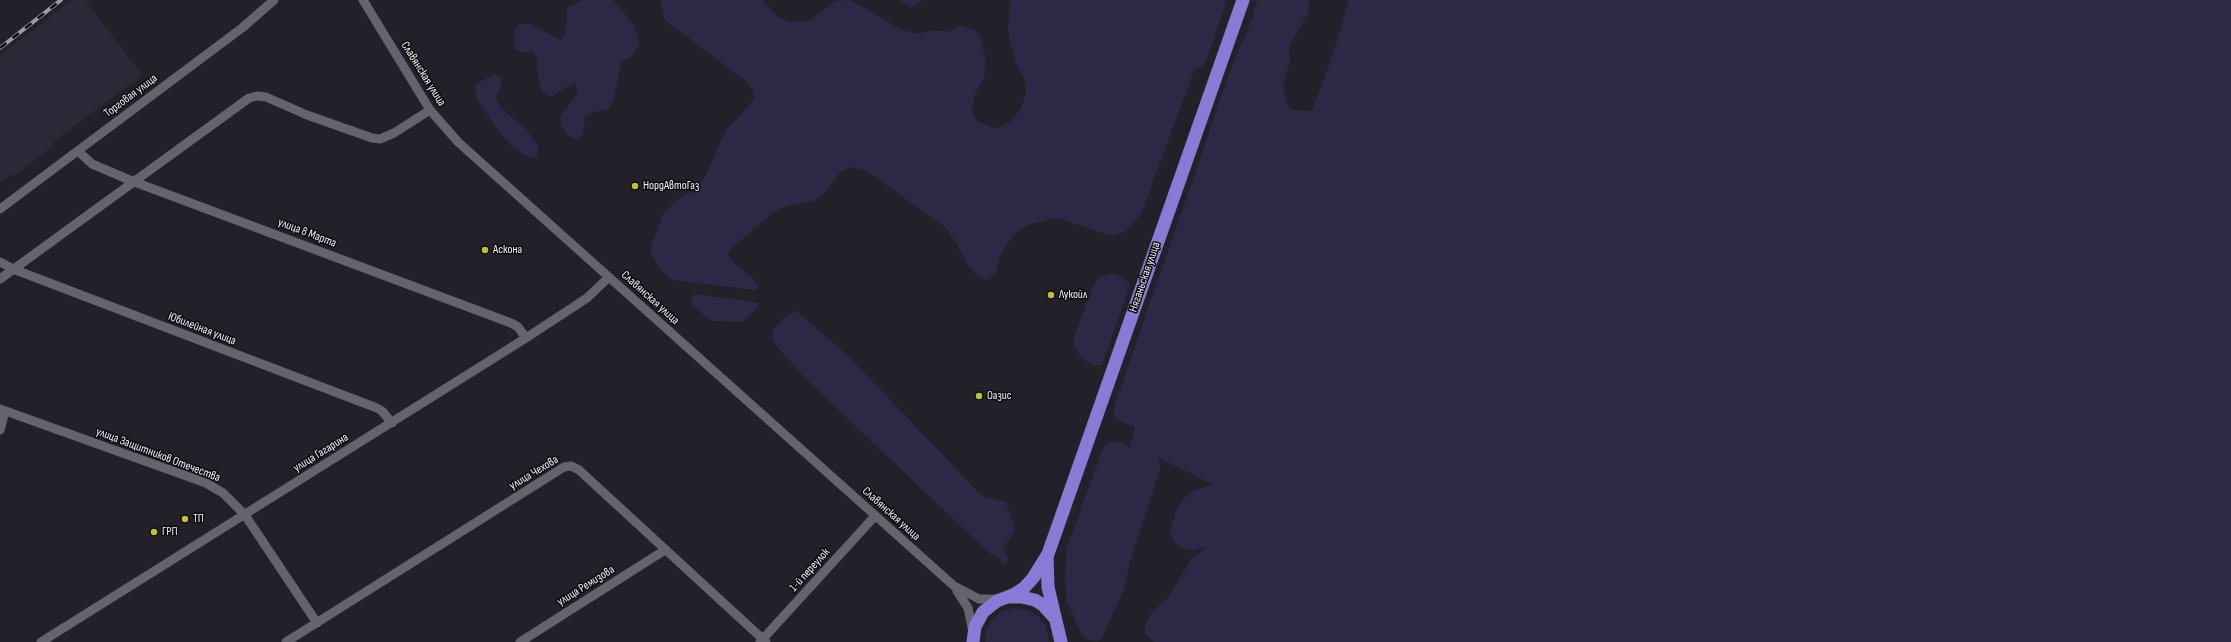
<!DOCTYPE html>
<html>
<head>
<meta charset="utf-8">
<style>
	body { margin:0 }
	canvas { display:block; background:#22212a }
</style>
</head>
<body>
<canvas width="2231" height="642"></canvas>
<script>
const ctx = document.querySelector('canvas').getContext('2d');
ctx.lineJoin = 'round';
function fill(path, color) {
  ctx.fillStyle = color;
  ctx.fill(path, 'evenodd');
}
function toPath(rows) {
  const path = new Path2D();
  for (const r of rows) {
    path.moveTo(r[0], r[1]);
    for (let i = 2; i < r.length; i += 2) path.lineTo(r[i], r[i + 1]);
  }
  return path;
}
function stroke(path, color, width, dash) {
  ctx.strokeStyle = color;
  ctx.lineWidth = width;
  ctx.lineCap = dash ? 'butt' : 'round';
  ctx.setLineDash(dash || []);
  ctx.stroke(path);
}
function drawText(font, color, halo, rows, align = 'center') {
  ctx.font = font + ' "Sofia Sans Condensed",sans-serif';
  ctx.lineWidth = 3;
  ctx.setLineDash([]);
  ctx.textBaseline = 'middle';
  ctx.strokeStyle = halo;
  ctx.fillStyle = color;
  for (const [text, x, y, turn = 0] of rows) {
    ctx.save();
    ctx.translate(x, y);
    ctx.rotate((+turn || 0) * Math.PI / 180);
    ctx.textAlign = isNaN(turn) ? turn : align;
    if (halo) ctx.strokeText(text, 0, 0);
    ctx.fillText(text, 0, 0);
    ctx.restore();
  }
}
const built = toPath([
	[72,0,85,0,142,75,53,142,55,144,14,176,12,174,0,183,0,55]
]);
const green = toPath([
	[582,0,613,0,634,25,640,43,633,55,621,62,614,100,607,110,593,112,585,117,583,135,577,139,567,135,561,124,560,116,577,95,576,83,569,85,551,97,542,91,536,68,538,61,533,52,523,52,515,49,514,31,520,24,531,24,561,41,566,32,567,8],
	[660,0,762,0,779,18,789,22,808,21,836,1,850,0,900,29,917,34,934,30,947,32,962,26,974,30,980,36,986,61,984,78,976,92,971,110,977,121,995,129,1010,122,1020,110,1026,94,1024,80,1013,54,1008,32,1010,0,1227,0,1206,61,1203,65,1194,71,1141,214,1125,232,1113,235,1099,232,1058,218,1030,224,1018,231,1010,240,1001,254,995,275,988,280,981,279,967,264,956,242,945,227,867,171,851,167,841,171,824,193,813,201,784,207,773,212,731,249,728,255,731,260,754,280,759,287,755,290,672,280,662,271,651,254,652,243,663,214,680,198,693,192,704,179,726,130,755,99,753,90,746,81,665,20],
	[900,0,922,0,911,8],
	[1257,0,1309,0,1308,13,1289,46,1290,62,1283,84,1287,105,1292,110,1312,111,1333,54,1349,0,2231,0,2231,642,1154,642,1145,633,1145,626,1152,612,1168,598,1192,558,1207,547,1194,550,1183,549,1175,543,1170,532,1175,514,1182,500,1195,490,1214,485,1159,458,1160,470,1130,561,1124,589,1102,638,1097,641,1088,640,1082,636,1067,601,1065,579,1067,548,1102,451,1107,444,1119,441,1130,448,1135,427,1117,420,1114,414,1114,407,1232,66,1253,17],
	[494,74,502,79,500,89,495,98,502,109,525,128,538,146,537,158,529,157,515,149,499,132,476,98,475,85],
	[1112,273,1122,277,1130,285,1102,365,1092,365,1081,357,1074,344,1074,336,1095,282,1100,277],
	[696,294,759,303,759,306,744,321,740,322,713,321,706,317,691,303,692,297],
	[796,311,847,355,977,491,985,497,1006,502,1015,531,1003,548,1003,551,1008,556,1007,564,1003,565,998,557,989,553,805,378,775,344,772,337,773,330,787,315],
	[1015,608,1027,610,1038,616,1046,626,1049,642,985,642,986,630,993,619,1002,611]
]);
const minor = toPath([
	[363,0,430,110,458,142,954,586,979,599,1000,599],
	[78,151,92,164,132,181,511,323,518,327,526,338],
	[0,209,242,28,274,0],
	[0,262,13,269,377,408,382,411,392,423],
	[0,279,249,98,257,96,266,97,307,115,372,138,380,139,394,133,430,110],
	[0,409,206,483,223,493,245,515,317,623],
	[0,430,5,411],
	[957,591,968,608,973,632],
	[41,642,526,338,587,298,609,277],
	[286,642,564,467,571,466,579,470,766,642],
	[520,642,665,550],
	[760,642,875,516]
]);
const highway = toPath([
	[1047,556,1048,587,1061,642],
	[1009,597,1021,597,1035,600,1043,605,1054,617],
	[973,642,975,627,983,612,997,601,1015,594,1024,588,1033,578,1048,554,1243,0]
]);
const rail = toPath([
	[0,48,61,0]
]);
const markers = [
	[635,186,4,"#bdbf43"],
	[485,250,4,"#bdbf43"],
	[1051,295,4,"#bdbf43"],
	[979,396,4,"#bdbf43"],
	[185,519,4,"#bdbf43"],
	[154,532,4,"#bdbf43"]
];
const streetNames = [
	["Славянская улица",423,74,58],
	["Торговая улица",131,96,-37],
	["улица 8 Марта",307,233,21],
	["Няганьская улица",1145,277,-71],
	["Славянская улица",650,298,42],
	["Юбилейная улица",202,329,21],
	["улица Гагарина",321,453,-32],
	["улица Защитников Отечества",158,455,21],
	["улица Чехова",534,473,-31],
	["Славянская улица",891,514,42],
	["1-й переулок",810,570,-48],
	["улица Ремизова",586,586,-32]
];
const poiNames = [
	["НордАвтоГаз",643,186],
	["Аскона",493,250],
	["Лукойл",1059,295],
	["Оазис",987,396],
	["ТП",193,519],
	["ГРП",162,532]
];
fill(built, '#2b2938');
fill(green, '#2d2846');
stroke(minor, '#64636e', 9);
stroke(highway, '#8a79d5', 13);
stroke(rail, '#9c9ba3', 4);
stroke(rail, '#0c0b0f', 2.5, [8]);
for (const [x, y, r, color] of markers) {
  const dot = new Path2D();
  dot.arc(x, y, r, 0, 2 * Math.PI);
  ctx.fillStyle = color;
  ctx.fill(dot);
  stroke(dot, '#0c0b0f', 1.5);
}
drawText('12px', '#f3f2f9', '#0c0b0f', streetNames);
drawText('12px', '#f3f2f9', '#0c0b0f', poiNames, 'left');
</script>
</body>
</html>
